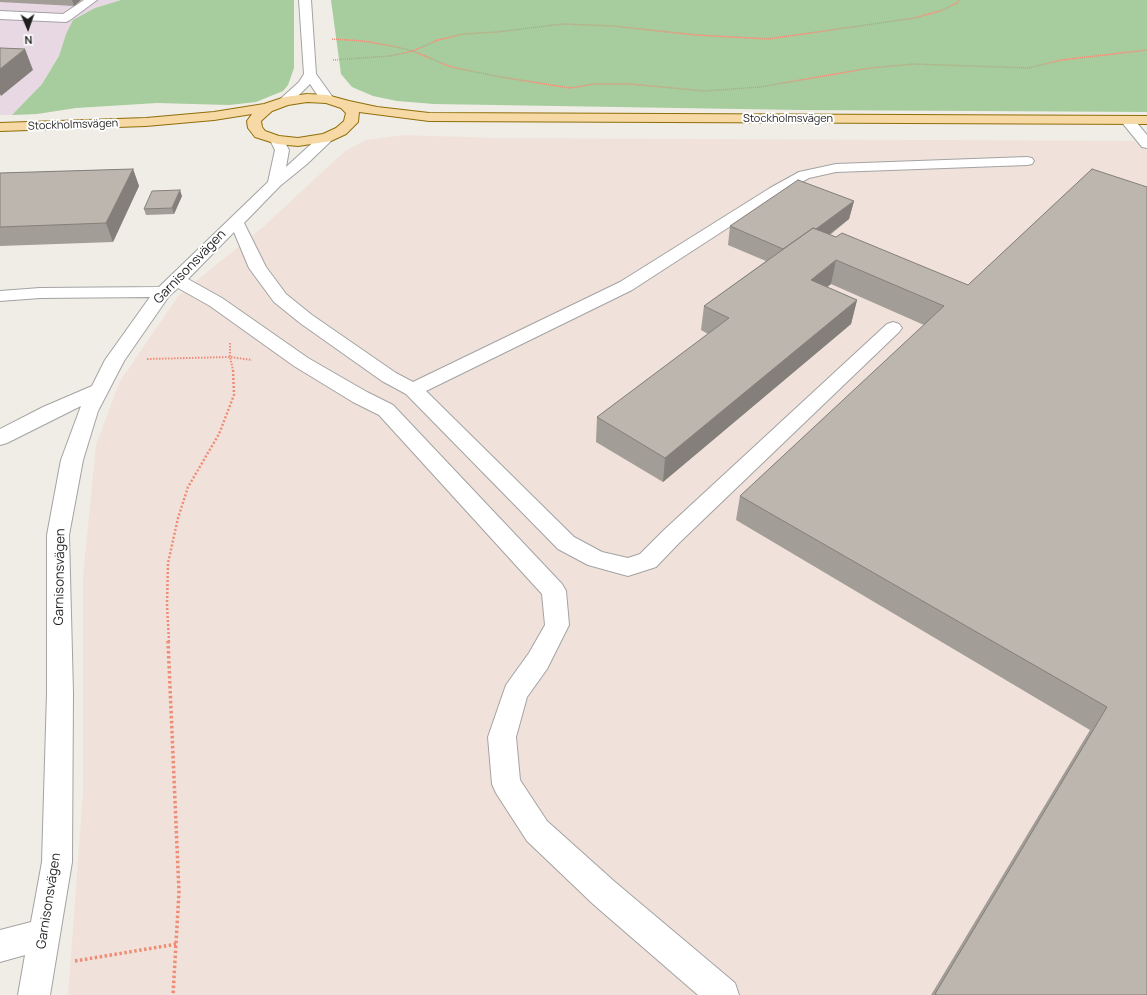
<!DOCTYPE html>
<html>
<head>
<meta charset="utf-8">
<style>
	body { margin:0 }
	#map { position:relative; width:1147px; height:995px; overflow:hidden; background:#efede6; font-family:Manrope,sans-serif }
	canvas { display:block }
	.north { position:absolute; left:8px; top:8px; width:40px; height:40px; -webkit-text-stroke:3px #fff; paint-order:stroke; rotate:178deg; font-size:11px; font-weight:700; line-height:16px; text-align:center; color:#1f1f1f }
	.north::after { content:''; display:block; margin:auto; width:14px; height:18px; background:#1f1f1f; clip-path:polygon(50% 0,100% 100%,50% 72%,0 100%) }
</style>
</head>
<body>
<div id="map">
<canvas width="1147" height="995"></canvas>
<div class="north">N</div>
</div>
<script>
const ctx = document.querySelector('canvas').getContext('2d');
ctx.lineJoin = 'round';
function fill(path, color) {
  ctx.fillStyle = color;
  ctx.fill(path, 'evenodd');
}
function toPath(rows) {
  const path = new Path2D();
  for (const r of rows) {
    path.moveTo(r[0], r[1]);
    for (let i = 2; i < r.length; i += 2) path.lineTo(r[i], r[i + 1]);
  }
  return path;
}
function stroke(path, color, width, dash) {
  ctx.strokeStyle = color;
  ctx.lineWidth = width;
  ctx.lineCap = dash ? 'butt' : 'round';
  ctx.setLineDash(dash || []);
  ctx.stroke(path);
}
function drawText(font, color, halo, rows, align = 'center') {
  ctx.font = font + ' Manrope,sans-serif';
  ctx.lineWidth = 4;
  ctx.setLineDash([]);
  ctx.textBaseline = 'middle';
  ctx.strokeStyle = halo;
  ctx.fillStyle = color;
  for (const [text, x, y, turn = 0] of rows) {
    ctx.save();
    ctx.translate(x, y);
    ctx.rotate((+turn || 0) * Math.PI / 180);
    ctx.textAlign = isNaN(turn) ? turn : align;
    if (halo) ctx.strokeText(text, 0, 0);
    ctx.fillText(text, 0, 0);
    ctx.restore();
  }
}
const industrial = toPath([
	[0,0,121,0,95,8,66,34,59,56,42,84,12,115,0,115]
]);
const military = toPath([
	[404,135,495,138,1147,141,1147,995,68,995,83,794,83,576,96,445,120,381,179,295,264,226,345,151,366,140]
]);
const forest = toPath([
	[121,0,294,0,294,68,288,85,283,91,256,102,229,105,157,103,76,108,37,114,12,115,42,84,59,56,66,34,73,20,95,8],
	[331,0,1147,0,1147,112,801,110,434,104,397,101,373,96,352,87,341,74]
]);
const pathFar3 = toPath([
	[332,39,363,41,392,46,413,51,451,67,495,76,570,88,594,84,630,84,705,91,760,87,870,68,914,64,1029,68,1061,60,1147,50],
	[333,60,390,56,413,51,438,40,463,34,497,32,563,24,613,26,696,35,768,39,915,18,943,10,957,3,959,0]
]);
const pathFar2 = toPath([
	[230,343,230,357,233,370],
	[147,359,230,357,252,360]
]);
const pathFar1 = toPath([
	[169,642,167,605,168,563,178,518,188,487,219,434,234,395,233,369]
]);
const path = toPath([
	[168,641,179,892,173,995],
	[75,961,177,944]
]);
const minor = toPath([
	[84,0,97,0,70,20,66,22,0,19,0,11,63,14,84,0],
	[299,0,311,0,316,74,334,99,332,102,322,102,310,84,290,104,280,104,278,101,299,82,304,74,299,0],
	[1127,116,1132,117,1147,135,1147,148,1142,147,1120,120,1122,117,1127,116],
	[326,134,331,135,333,138,331,141,307,164,280,186,244,223,266,267,286,294,312,315,396,373,413,382,620,282,770,188,799,172,836,164,1027,157,1032,158,1034,161,1032,164,1027,165,836,172,809,178,780,194,632,290,426,391,574,537,602,552,628,558,640,554,664,530,887,324,893,322,899,324,902,328,899,332,680,542,656,567,628,576,588,565,558,549,406,394,382,381,300,323,274,302,249,268,234,232,188,279,222,298,308,358,367,392,393,405,562,584,566,591,569,625,547,669,527,697,516,737,520,780,547,821,615,882,735,983,739,995,698,995,593,904,527,841,496,793,492,784,488,737,506,685,529,653,545,625,542,594,379,415,353,402,294,366,210,306,178,288,169,296,124,361,98,411,83,460,69,535,73,693,72,862,50,995,18,995,25,955,0,962,0,930,31,922,42,862,47,693,47,535,61,460,81,406,7,443,0,445,0,429,43,407,92,386,105,360,150,297,40,298,0,301,0,291,40,288,159,287,268,182,275,150,270,140,272,137,277,136,282,137,289,150,286,167,321,135,326,134]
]);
const major = toPath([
	[307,94,327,95,349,101,377,107,429,113,1147,116,1147,124,429,121,359,112,358,122,346,134,331,141,298,146,277,144,255,137,248,128,247,121,252,114,214,120,146,126,0,131,0,123,146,118,214,112,264,104,285,97,307,94],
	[307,102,326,103,341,108,346,113,344,121,336,128,323,134,298,138,279,136,265,131,262,127,261,121,272,111,288,105,307,102]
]);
const wall = toPath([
	[0,0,81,0,74,6,0,2],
	[133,169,139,186,113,242,0,246,0,173],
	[1092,169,1147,995,931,995,1090,730,736,520,740,496,924,325,831,284,827,287,857,300,851,324,663,482,596,442,597,417,708,334,701,330,704,306,766,261,728,245,730,226,854,201,849,219,830,235,968,285],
	[182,196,174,214,146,215,144,209]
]);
const shadedWall = toPath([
	[72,0,81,0,74,6],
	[25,49,33,70,1,96,0,94,0,69],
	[133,169,139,186,113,242,106,223],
	[180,190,182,196,174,214,172,208],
	[854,201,849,219,784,269,787,251],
	[836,260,831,284,806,304,811,280],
	[857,300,851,324,663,482,665,458]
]);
const building = toPath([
	[0,48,25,49,0,69,0,48],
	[133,169,106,223,0,227,0,173,133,169],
	[1092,169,1147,187,1147,995,937,995,935,994,1107,707,740,496,944,306,836,260,811,280,857,300,665,458,597,417,729,318,704,306,813,228,836,237,842,233,968,285,1092,169],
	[798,180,854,201,816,229,813,228,783,249,730,226,798,180],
	[180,190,172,208,144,209,152,191,180,190]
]);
const farStreetnames = [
	["Stockholmsvägen",788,119],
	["Stockholmsvägen",73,125,-2]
];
const streetNames = [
	["Garnisonsvägen",190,267,-46],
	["Garnisonsvägen",60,577,-89],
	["Garnisonsvägen",49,901,-81]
];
fill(industrial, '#e8d8e4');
fill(military, '#f0e2da');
fill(forest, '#a7cc9d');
stroke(minor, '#a3a3a3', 2);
stroke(major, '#906e0a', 2);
stroke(pathFar3, '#f08b76', 1.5, [1, 1]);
stroke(pathFar2, '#f08b76', 2, [1.5, 1.5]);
stroke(pathFar1, '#f08b76', 2.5, [2, 2]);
stroke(path, '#f08b76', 3.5, [2.5, 2.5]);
fill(minor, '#fff');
fill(major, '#f6d9a4');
fill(wall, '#a29d96');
fill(shadedWall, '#847f7a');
fill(building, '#bcb6af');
stroke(building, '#847f7a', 1);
drawText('11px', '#1f1f1f', '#fff', farStreetnames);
drawText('13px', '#1f1f1f', '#fff', streetNames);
</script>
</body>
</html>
